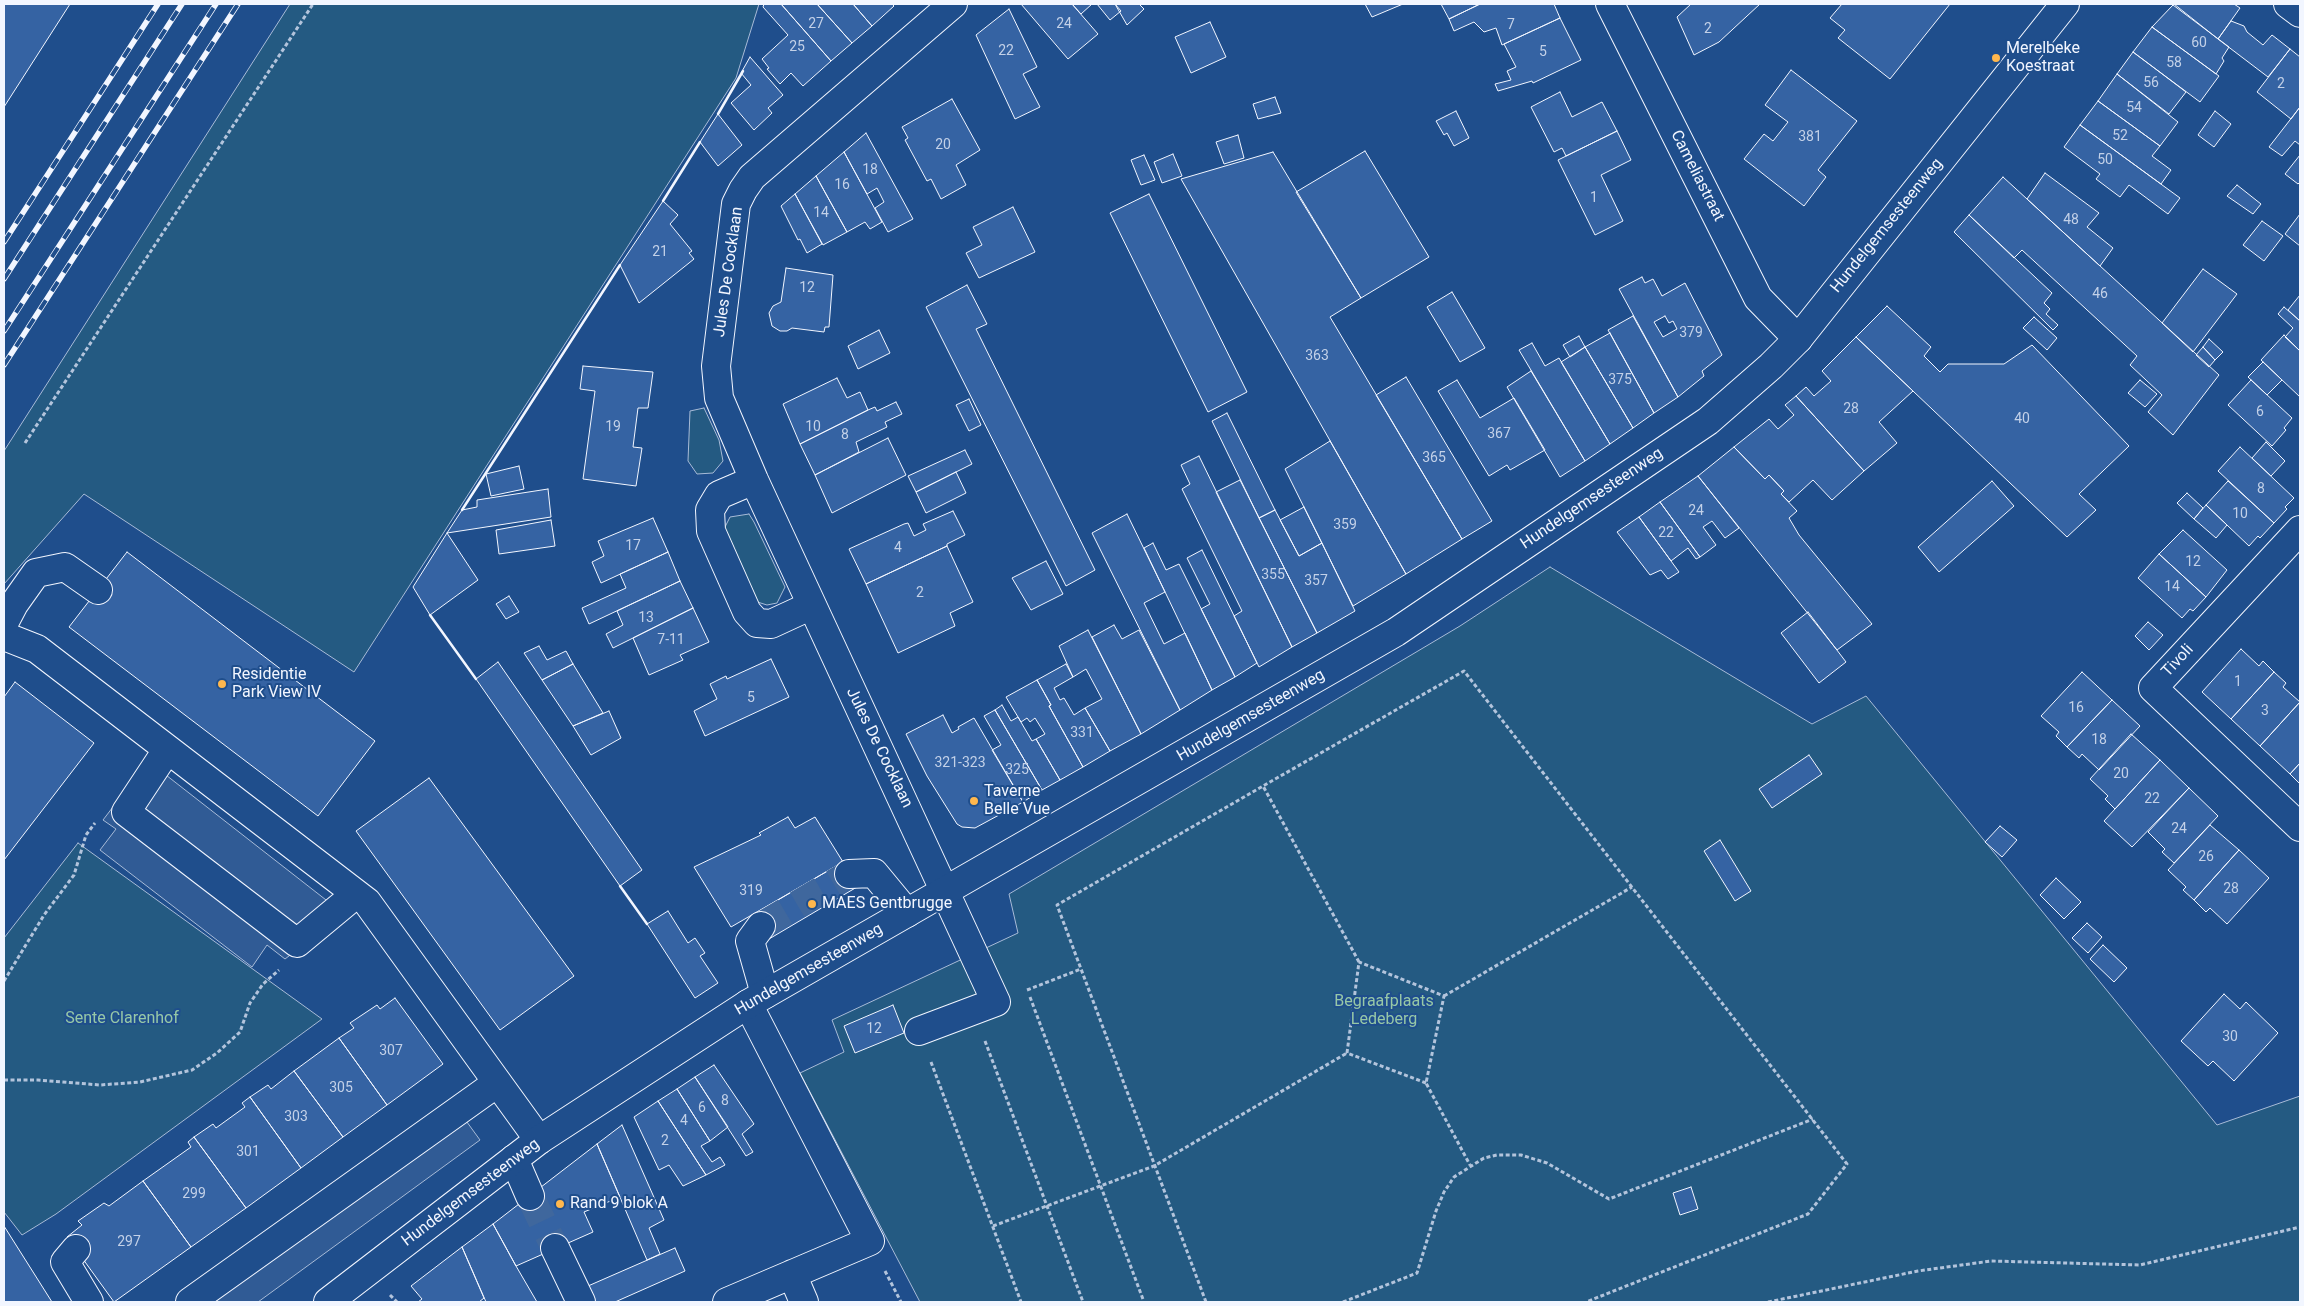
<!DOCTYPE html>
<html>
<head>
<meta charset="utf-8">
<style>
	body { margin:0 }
	#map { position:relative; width:2304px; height:1306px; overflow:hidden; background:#1f4e8c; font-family:Roboto,sans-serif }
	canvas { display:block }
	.frame { position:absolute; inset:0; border:5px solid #f2f6ff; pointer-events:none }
</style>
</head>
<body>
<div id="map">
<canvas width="2304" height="1306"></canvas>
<div class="frame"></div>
</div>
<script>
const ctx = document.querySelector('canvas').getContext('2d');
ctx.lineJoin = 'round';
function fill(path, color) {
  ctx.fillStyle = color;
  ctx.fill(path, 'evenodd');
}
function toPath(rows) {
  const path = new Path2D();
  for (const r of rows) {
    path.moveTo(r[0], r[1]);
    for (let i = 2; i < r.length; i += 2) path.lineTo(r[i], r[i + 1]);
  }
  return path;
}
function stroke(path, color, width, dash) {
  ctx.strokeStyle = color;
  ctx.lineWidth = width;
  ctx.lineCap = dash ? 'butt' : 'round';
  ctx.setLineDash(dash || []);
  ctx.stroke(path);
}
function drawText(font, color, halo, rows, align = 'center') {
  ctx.font = font + ' Roboto,sans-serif';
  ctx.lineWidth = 4;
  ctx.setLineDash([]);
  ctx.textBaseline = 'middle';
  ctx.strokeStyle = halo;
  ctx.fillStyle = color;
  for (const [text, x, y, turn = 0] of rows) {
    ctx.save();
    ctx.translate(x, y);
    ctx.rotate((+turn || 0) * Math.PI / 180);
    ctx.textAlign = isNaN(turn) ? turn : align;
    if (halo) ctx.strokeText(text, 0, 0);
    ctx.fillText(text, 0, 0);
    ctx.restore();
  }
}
const green = toPath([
	[290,4,759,4,736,78,354,672,84,494,4,584,4,451,290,4],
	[704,408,719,440,723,461,713,473,697,474,688,461,690,411,704,408],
	[749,514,754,522,785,587,777,603,767,605,751,600,721,535,730,517,749,514],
	[1550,567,1812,724,1866,696,2217,1125,2300,1096,2300,1302,920,1302,800,1073,844,1052,832,1020,1018,933,1009,894,1460,626,1550,567],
	[78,843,322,1019,56,1214,22,1235,4,1212,4,938,78,843]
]);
const parking = toPath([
	[148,761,344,914,285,959,267,945,252,967,100,850,116,829,103,820,148,761],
	[464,1118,480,1140,258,1302,212,1302,464,1118]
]);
const building = toPath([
	[4,4,70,4,4,107,4,4],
	[764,4,781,4,831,61,803,86,791,73,780,84,767,69,769,68,762,59,788,35,763,7,764,4],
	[781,4,817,4,852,43,831,61,781,4],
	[817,4,853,4,872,26,852,43,817,4],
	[853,4,892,4,894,6,872,26,853,4],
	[1021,4,1072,4,1098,34,1068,59,1021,4],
	[1072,4,1092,4,1081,14,1072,4],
	[1097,4,1115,4,1121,11,1110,20,1097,4],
	[1115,4,1139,4,1144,9,1127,25,1115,4],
	[1365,4,1403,4,1372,17,1365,4],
	[1441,4,1480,4,1449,19,1441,4],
	[1480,4,1554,4,1560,18,1502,45,1496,28,1484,32,1474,22,1454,31,1449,19,1480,4],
	[1691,4,1760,4,1719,42,1694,55,1677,17,1691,4],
	[1842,4,1950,4,1890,79,1838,38,1845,30,1830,18,1842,4],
	[2174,4,2234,4,2240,8,2218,39,2174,4],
	[2173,5,2229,47,2222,58,2224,61,2216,74,2152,27,2173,5],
	[1009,9,1037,67,1023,74,1040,107,1015,119,976,35,1009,9],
	[1560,18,1581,60,1533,83,1532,81,1498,91,1495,84,1511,80,1507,71,1516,67,1504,44,1560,18],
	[2231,21,2244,26,2247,32,2263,45,2272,35,2290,49,2268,77,2218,39,2231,21],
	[1210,22,1226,57,1191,73,1175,37,1210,22],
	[2152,27,2219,76,2200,102,2133,52,2152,27],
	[2290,49,2300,57,2300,107,2291,119,2257,92,2290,49],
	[2133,52,2186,92,2169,114,2117,74,2133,52],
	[750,57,783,95,768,108,772,113,754,130,731,103,751,85,741,73,750,57],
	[1791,70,1857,121,1818,170,1826,177,1804,206,1744,159,1764,134,1773,141,1788,122,1765,105,1791,70],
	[2117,74,2178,122,2160,146,2098,101,2117,74],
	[1560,92,1572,117,1602,102,1617,131,1566,156,1562,148,1554,152,1531,107,1560,92],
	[1275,97,1281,113,1258,119,1253,104,1275,97],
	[952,99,980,150,956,165,966,185,941,199,931,179,927,181,905,140,908,138,902,127,952,99],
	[2098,101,2160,146,2152,156,2171,170,2161,184,2080,125,2098,101],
	[2300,107,2300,145,2295,141,2282,156,2269,147,2300,107],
	[1456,111,1469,138,1454,146,1447,133,1444,135,1436,121,1456,111],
	[2215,111,2231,124,2214,147,2198,135,2215,111],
	[718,114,742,145,718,166,700,142,718,114],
	[2080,125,2180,198,2168,214,2129,185,2120,197,2096,179,2100,174,2064,147,2080,125],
	[1617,131,1631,160,1601,175,1623,221,1595,235,1558,160,1617,131],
	[866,133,913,219,888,232,875,208,884,202,877,188,867,194,844,152,866,133],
	[1238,135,1244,158,1224,164,1216,142,1238,135],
	[1365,151,1429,257,1361,298,1296,192,1365,151],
	[844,152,882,222,870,229,865,222,847,232,816,176,844,152],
	[1273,152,1361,298,1330,317,1462,539,1406,574,1181,179,1273,152],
	[1173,154,1182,176,1162,183,1154,162,1173,154],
	[1144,155,1155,180,1141,185,1131,160,1144,155],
	[2300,155,2300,182,2298,184,2285,174,2300,155],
	[2045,173,2099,213,2087,227,2113,248,2100,266,2027,199,2045,173],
	[816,176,847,232,823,245,795,194,816,176],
	[2003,177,2219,375,2173,435,2148,412,2162,395,2130,365,2137,356,2022,250,2014,258,1969,215,2003,177],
	[2237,185,2261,204,2253,214,2227,196,2237,185],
	[795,194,822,244,807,253,800,239,798,240,781,206,795,194],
	[1149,194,1247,392,1208,412,1110,213,1149,194],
	[663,201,678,215,670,224,692,251,689,253,694,259,639,303,620,265,663,201],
	[1013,207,1035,252,979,278,966,253,982,245,973,227,1013,207],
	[2300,214,2300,246,2285,234,2300,214],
	[1969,215,2052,293,2044,303,2050,309,2046,314,2058,325,2053,330,1954,232,1969,215],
	[2262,221,2283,236,2264,261,2243,245,2262,221],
	[786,268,833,275,829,327,825,327,824,332,792,328,787,331,780,331,772,326,769,313,773,306,781,302,786,268],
	[2203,269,2237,294,2193,352,2162,323,2203,269],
	[1642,277,1645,283,1653,279,1662,296,1685,283,1722,355,1702,371,1704,376,1678,397,1619,289,1642,277],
	[1665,316,1669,323,1673,321,1677,329,1663,337,1654,322,1665,316],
	[967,285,987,324,976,329,1095,570,1066,586,926,307,967,285],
	[1452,292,1485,348,1460,362,1427,307,1452,292],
	[2300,295,2300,321,2288,310,2300,295],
	[1887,306,1931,347,1924,356,1940,372,1948,364,2004,364,2032,345,2129,446,2079,494,2096,510,2067,537,1856,337,1887,306],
	[2284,307,2300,321,2300,351,2285,337,2293,328,2278,314,2284,307],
	[1633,316,1678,397,1654,413,1608,330,1633,316],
	[2034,317,2057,338,2047,350,2023,328,2034,317],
	[879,330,890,353,858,369,848,346,879,330],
	[1610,333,1654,413,1633,428,1585,347,1610,333],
	[2284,335,2300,351,2300,397,2261,360,2284,335],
	[1579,336,1585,347,1570,357,1563,345,1579,336],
	[1856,337,1913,391,1879,422,1897,443,1864,471,1796,396,1806,387,1814,396,1831,381,1822,371,1856,337],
	[2209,339,2223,352,2215,360,2203,347,2209,339],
	[1532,343,1545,366,1559,358,1610,444,1585,461,1519,350,1532,343],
	[1585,347,1633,428,1610,444,1561,362,1585,347],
	[2203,347,2215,360,2209,367,2196,355,2203,347],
	[2263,362,2282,380,2267,395,2248,377,2263,362],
	[583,366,653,372,648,408,638,408,633,447,642,448,636,486,583,479,595,391,580,389,583,366],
	[1531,371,1585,461,1560,477,1507,387,1531,371],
	[1406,377,1492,521,1462,539,1376,395,1406,377],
	[837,378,847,398,860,392,868,410,800,444,783,404,837,378],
	[1457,380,1480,418,1514,398,1545,450,1510,470,1507,465,1489,476,1438,391,1457,380],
	[2140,380,2157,394,2145,407,2128,393,2140,380],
	[2251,380,2292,418,2284,428,2286,430,2272,446,2228,405,2251,380],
	[1796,396,1864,471,1832,500,1813,480,1789,502,1781,494,1784,491,1769,475,1765,479,1734,447,1769,419,1778,429,1794,415,1785,405,1796,396],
	[969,399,981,425,969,431,956,405,969,399],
	[896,402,902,414,885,422,887,427,856,442,859,452,815,475,800,444,868,410,875,407,877,411,896,402],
	[1227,413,1275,510,1259,518,1212,421,1227,413],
	[888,438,906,475,832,513,815,475,888,438],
	[1330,441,1406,574,1353,606,1285,469,1330,441],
	[2266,442,2285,461,2271,476,2252,458,2266,442],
	[1734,447,1765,479,1769,475,1784,491,1781,494,1797,511,1789,518,1799,535,1872,624,1837,650,1698,476,1734,447],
	[2240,447,2294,498,2285,507,2287,509,2274,523,2218,471,2240,447],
	[965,450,972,464,916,492,908,476,965,450],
	[1199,456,1292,647,1259,667,1234,616,1242,611,1182,489,1190,484,1181,465,1199,456],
	[519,466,524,489,491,496,486,474,519,466],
	[956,472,966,493,926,513,916,492,956,472],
	[1698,476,1739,528,1725,538,1712,521,1703,527,1716,545,1700,557,1660,502,1698,476],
	[1240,480,1317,633,1292,647,1216,492,1240,480],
	[1992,481,2014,506,1939,572,1918,547,1992,481],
	[2228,481,2274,523,2260,538,2258,536,2249,546,2206,505,2228,481],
	[548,489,551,517,447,533,462,510,477,507,477,500,548,489],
	[2187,493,2203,508,2194,519,2177,503,2187,493],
	[1660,502,1700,557,1696,559,1688,548,1671,561,1639,517,1660,502],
	[2206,505,2227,525,2216,538,2194,519,2206,505],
	[1304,507,1322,543,1299,556,1280,520,1304,507],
	[1275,510,1299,556,1322,543,1355,611,1317,633,1259,518,1275,510],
	[953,511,965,535,947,544,947,546,866,584,849,549,904,524,908,523,914,536,926,530,923,524,953,511],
	[1127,514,1165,592,1144,603,1164,644,1185,633,1212,690,1180,710,1092,533,1127,514],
	[1639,517,1679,572,1668,579,1661,570,1650,575,1617,532,1639,517],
	[653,518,668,552,601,583,592,562,604,556,598,541,653,518],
	[551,520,555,546,499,554,496,530,551,520],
	[2183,530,2227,570,2206,597,2159,554,2183,530],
	[447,533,478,580,430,615,413,587,447,533],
	[1153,543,1166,570,1179,564,1235,677,1212,690,1144,548,1153,543],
	[947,546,973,602,950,613,955,626,898,653,866,584,947,546],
	[1202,550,1257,663,1235,677,1201,609,1210,604,1187,558,1202,550],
	[127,552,375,741,318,816,69,627,127,552],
	[668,552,680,581,589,624,582,608,626,588,620,574,668,552],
	[2159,554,2206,597,2193,611,2190,609,2182,618,2138,578,2159,554],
	[1046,561,1063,594,1031,610,1012,578,1046,561],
	[680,581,693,608,613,648,606,634,623,625,617,611,680,581],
	[509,596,519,612,506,619,496,604,509,596],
	[693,608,709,642,680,655,683,660,649,675,633,638,693,608],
	[1808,612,1846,662,1819,683,1781,633,1808,612],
	[2148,622,2163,635,2149,650,2135,636,2148,622],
	[1114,625,1122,639,1139,630,1180,710,1141,734,1092,637,1114,625],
	[1088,630,1141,734,1110,751,1085,708,1102,699,1086,669,1073,677,1059,646,1088,630],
	[539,646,547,660,566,651,573,664,542,680,524,653,539,646],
	[2241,649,2259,666,2263,661,2274,672,2231,719,2202,692,2241,649],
	[771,659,789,697,705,736,694,711,717,699,710,684,726,676,727,679,771,659],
	[498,662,642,870,620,886,476,679,498,662],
	[573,664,603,713,573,726,542,680,573,664],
	[1066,664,1073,677,1054,688,1060,700,1064,698,1074,715,1085,708,1110,751,1083,767,1049,706,1051,705,1037,680,1066,664],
	[2082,672,2112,700,2067,747,2056,736,2059,732,2041,716,2082,672],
	[2274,672,2286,683,2283,687,2300,702,2260,746,2231,719,2274,672],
	[1037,680,1051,705,1049,706,1083,767,1060,780,1036,739,1045,734,1035,718,1030,722,1027,718,1021,722,1006,697,1037,680],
	[15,682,94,743,4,860,4,697,15,682],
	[2112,700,2140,726,2099,770,2082,754,2079,758,2067,747,2112,700],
	[2300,702,2300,763,2290,774,2260,746,2300,702],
	[1002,705,1011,721,1018,717,1032,741,1036,739,1060,780,1042,790,995,710,1002,705],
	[995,710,1042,790,1023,802,992,750,1001,745,984,716,995,710],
	[609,711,621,738,591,755,573,726,609,711],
	[943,715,952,733,959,729,958,727,974,718,1023,802,975,828,962,827,957,824,927,776,906,734,943,715],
	[2131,734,2160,760,2115,809,2105,799,2108,796,2090,779,2131,734],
	[1809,755,1822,774,1772,808,1759,789,1809,755],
	[2160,760,2189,788,2132,847,2104,821,2160,760],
	[2300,763,2300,784,2290,774,2300,763],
	[429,778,574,976,500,1030,356,831,429,778],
	[2189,788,2218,816,2174,863,2162,852,2165,849,2148,832,2189,788],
	[788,817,795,828,815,817,843,862,731,927,694,867,761,835,759,833,788,817],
	[2210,825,2239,850,2194,900,2183,890,2186,887,2168,870,2210,825],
	[2000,826,2017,840,2002,857,1985,842,2000,826],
	[1720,840,1751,891,1735,901,1704,851,1720,840],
	[2239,850,2269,878,2227,924,2210,908,2206,912,2194,900,2239,850],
	[843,862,857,887,769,939,754,914,843,862],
	[2056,878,2081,902,2064,919,2040,895,2056,878],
	[668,911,688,943,695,938,705,953,700,956,718,983,695,998,647,924,668,911],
	[2087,923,2102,937,2088,953,2072,938,2087,923],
	[2103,945,2127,968,2114,982,2090,959,2103,945],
	[2224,994,2240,1009,2246,1002,2278,1033,2234,1081,2213,1061,2208,1066,2181,1041,2224,994],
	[395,998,443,1064,387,1105,339,1038,354,1028,350,1023,377,1005,380,1009,395,998],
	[893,1005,904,1033,855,1053,844,1026,893,1005],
	[339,1038,387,1105,343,1137,294,1071,339,1038],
	[714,1065,754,1124,742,1134,753,1152,746,1156,695,1077,714,1065],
	[294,1071,343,1137,301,1168,250,1097,268,1085,271,1089,294,1071],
	[695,1077,728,1127,710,1141,677,1089,695,1077],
	[677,1089,710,1141,701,1146,712,1162,720,1157,725,1165,706,1175,658,1101,677,1089],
	[250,1097,301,1168,246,1208,194,1137,213,1124,216,1128,245,1107,242,1103,250,1097],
	[658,1101,706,1175,683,1186,669,1165,659,1170,634,1117,658,1101],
	[622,1125,664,1220,649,1228,660,1254,647,1260,597,1144,622,1125],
	[194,1137,246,1208,191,1247,143,1181,191,1147,188,1142,194,1137],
	[597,1144,620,1197,584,1212,593,1232,516,1266,493,1224,597,1144],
	[143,1181,191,1247,114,1302,67,1237,82,1225,78,1221,104,1203,109,1206,143,1181],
	[1691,1187,1698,1209,1680,1215,1673,1193,1691,1187],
	[493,1224,516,1266,537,1302,486,1302,462,1247,493,1224],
	[4,1226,52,1302,4,1302,4,1226],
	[462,1247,484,1298,479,1302,418,1302,422,1299,411,1286,462,1247],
	[675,1248,685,1271,615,1302,595,1302,588,1286,675,1248]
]);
const minorTunnel = toPath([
	[761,926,849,874],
	[530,1196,555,1248]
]);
const path = toPath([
	[25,443,313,4],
	[1359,962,1263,786,1464,671,1847,1164,1808,1214,1586,1302],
	[4,981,44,915,74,875,86,835,95,823],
	[1027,990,1081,969],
	[1444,996,1632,887],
	[1030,997,1144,1302],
	[985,1041,1083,1302],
	[931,1062,1021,1302],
	[4,1080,38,1080,100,1085,140,1082,192,1070,217,1053,240,1032,250,1003,263,984,279,970],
	[1426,1083,1347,1053,1359,962,1444,996,1426,1083,1470,1165],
	[993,1226,1154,1166,1347,1053],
	[885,1271,901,1302],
	[390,1295,397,1302],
	[1206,1302,1057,905,1263,786],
	[1343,1302,1417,1273,1436,1211,1444,1192,1454,1177,1484,1158,1497,1155,1521,1155,1547,1163,1609,1199,1813,1119],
	[1768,1302,1918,1271,1991,1261,2140,1265,2300,1227]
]);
const minor = toPath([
	[1610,4,1758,298,1798,339],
	[2288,4,2300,13],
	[754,480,719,495,710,510,711,531,747,612,757,623,771,624,810,606],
	[2300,530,2153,688,2300,827],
	[4,623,14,604,36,573,65,567,98,590],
	[4,636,37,649,367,902,539,1140],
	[167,750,126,812,297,943,356,894],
	[849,874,874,873,907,913],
	[761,926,750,941,765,994],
	[919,1031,996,1002,754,480,719,398,716,366,736,204,743,190,752,177,953,4],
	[514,1159,530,1196],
	[555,1248,581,1302],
	[76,1249,65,1262,89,1302],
	[792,1274,804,1302],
	[190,1302,497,1083],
	[727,1302,870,1241,748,1004]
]);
const major = toPath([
	[328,1302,539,1140,748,1004,1396,632,1708,421,1771,366,1798,339,2065,4]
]);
const rail = toPath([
	[4,242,158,4],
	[4,279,182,4],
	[4,331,216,4],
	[4,365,238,4]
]);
const wall = toPath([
	[718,114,743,71],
	[663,201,700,142],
	[462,510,620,265],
	[430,615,476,679],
	[620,886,647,924]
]);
const markers = [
	[1996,58,5,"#ffb74d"],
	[222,684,5,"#ffb74d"],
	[974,801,5,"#ffb74d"],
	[812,904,5,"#ffb74d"],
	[560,1204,5,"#ffb74d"]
];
const numberNames = [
	["27",816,24],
	["24",1064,24],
	["7",1511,25],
	["2",1708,29],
	["60",2199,43],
	["25",797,47],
	["22",1006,51],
	["5",1543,52],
	["58",2174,63],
	["56",2151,83],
	["2",2281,84],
	["54",2134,108],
	["52",2120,136],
	["381",1810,137],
	["20",943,145],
	["50",2105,160],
	["18",870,170],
	["16",842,185],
	["1",1594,198],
	["14",821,213],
	["48",2071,220],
	["21",660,252],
	["12",807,288],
	["46",2100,294],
	["379",1691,333],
	["363",1317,356],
	["375",1620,380],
	["28",1851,409],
	["6",2260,412],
	["40",2022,419],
	["19",613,427],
	["10",813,427],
	["367",1499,434],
	["8",845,435],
	["365",1434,458],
	["8",2261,489],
	["24",1696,511],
	["10",2240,514],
	["359",1345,525],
	["22",1666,533],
	["17",633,546],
	["4",898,548],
	["12",2193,562],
	["355",1273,575],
	["357",1316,581],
	["14",2172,587],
	["2",920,593],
	["13",646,618],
	["7-11",671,640],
	["1",2238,682],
	["5",751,698],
	["16",2076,708],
	["3",2265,711],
	["331",1082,733],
	["18",2099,740],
	["321-323",960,763],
	["325",1017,770],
	["20",2121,774],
	["22",2152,799],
	["24",2179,829],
	["26",2206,857],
	["28",2231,889],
	["319",751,891],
	["12",874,1029],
	["30",2230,1037],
	["307",391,1051],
	["305",341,1088],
	["8",725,1101],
	["6",702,1108],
	["303",296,1117],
	["4",684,1121],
	["2",665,1141],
	["301",248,1152],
	["299",194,1194],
	["297",129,1242]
];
const poiNames = [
	["Merelbeke",2006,49],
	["Koestraat",2006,67],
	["Residentie",232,675],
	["Park View IV",232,693],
	["Taverne",984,792],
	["Belle Vue",984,810],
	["MAES Gentbrugge",822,904],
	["Rand 9 blok A",570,1204]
];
const streetNames = [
	["Cameliastraat",1697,176,63],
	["Hundelgemsesteenweg",1887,226,-51],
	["Jules De Cocklaan",729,272,-82],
	["Hundelgemsesteenweg",1592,499,-34],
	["Tivoli",2178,661,-47],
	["Hundelgemsesteenweg",1251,716,-30],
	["Jules De Cocklaan",879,748,64],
	["Hundelgemsesteenweg",809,970,-30],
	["Hundelgemsesteenweg",471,1193,-37]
];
const parkNames = [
	["Begraafplaats",1384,1002],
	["Ledeberg",1384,1020],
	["Sente Clarenhof",122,1019]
];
fill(green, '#245a82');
stroke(green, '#a8bbd7', 1);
fill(parking, '#305b95');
stroke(parking, '#a8bbd7', 1);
fill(building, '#3563a3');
stroke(building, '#f2f6ff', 1);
stroke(minorTunnel, '#3f679d', 28, [28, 14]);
stroke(minor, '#f2f6ff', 30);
stroke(major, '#f2f6ff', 30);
stroke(path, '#b3c4dc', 3, [4, 2.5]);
stroke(minor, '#1f4e8c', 28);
stroke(major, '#1f4e8c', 28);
stroke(rail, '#f2f6ff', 5.5);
stroke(rail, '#1f4e8c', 4, [11]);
stroke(wall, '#f2f6ff', 2.5);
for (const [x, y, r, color] of markers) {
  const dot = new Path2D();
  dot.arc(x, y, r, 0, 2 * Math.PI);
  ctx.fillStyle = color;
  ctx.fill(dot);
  stroke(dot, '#1f4e8c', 2);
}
drawText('14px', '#c3d1e8', null, numberNames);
drawText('16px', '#f2f6ff', '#1f4e8c', poiNames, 'left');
drawText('16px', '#f2f6ff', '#1f4e8c', streetNames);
drawText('16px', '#97c8a6', '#1f4e8c', parkNames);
</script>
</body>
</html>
